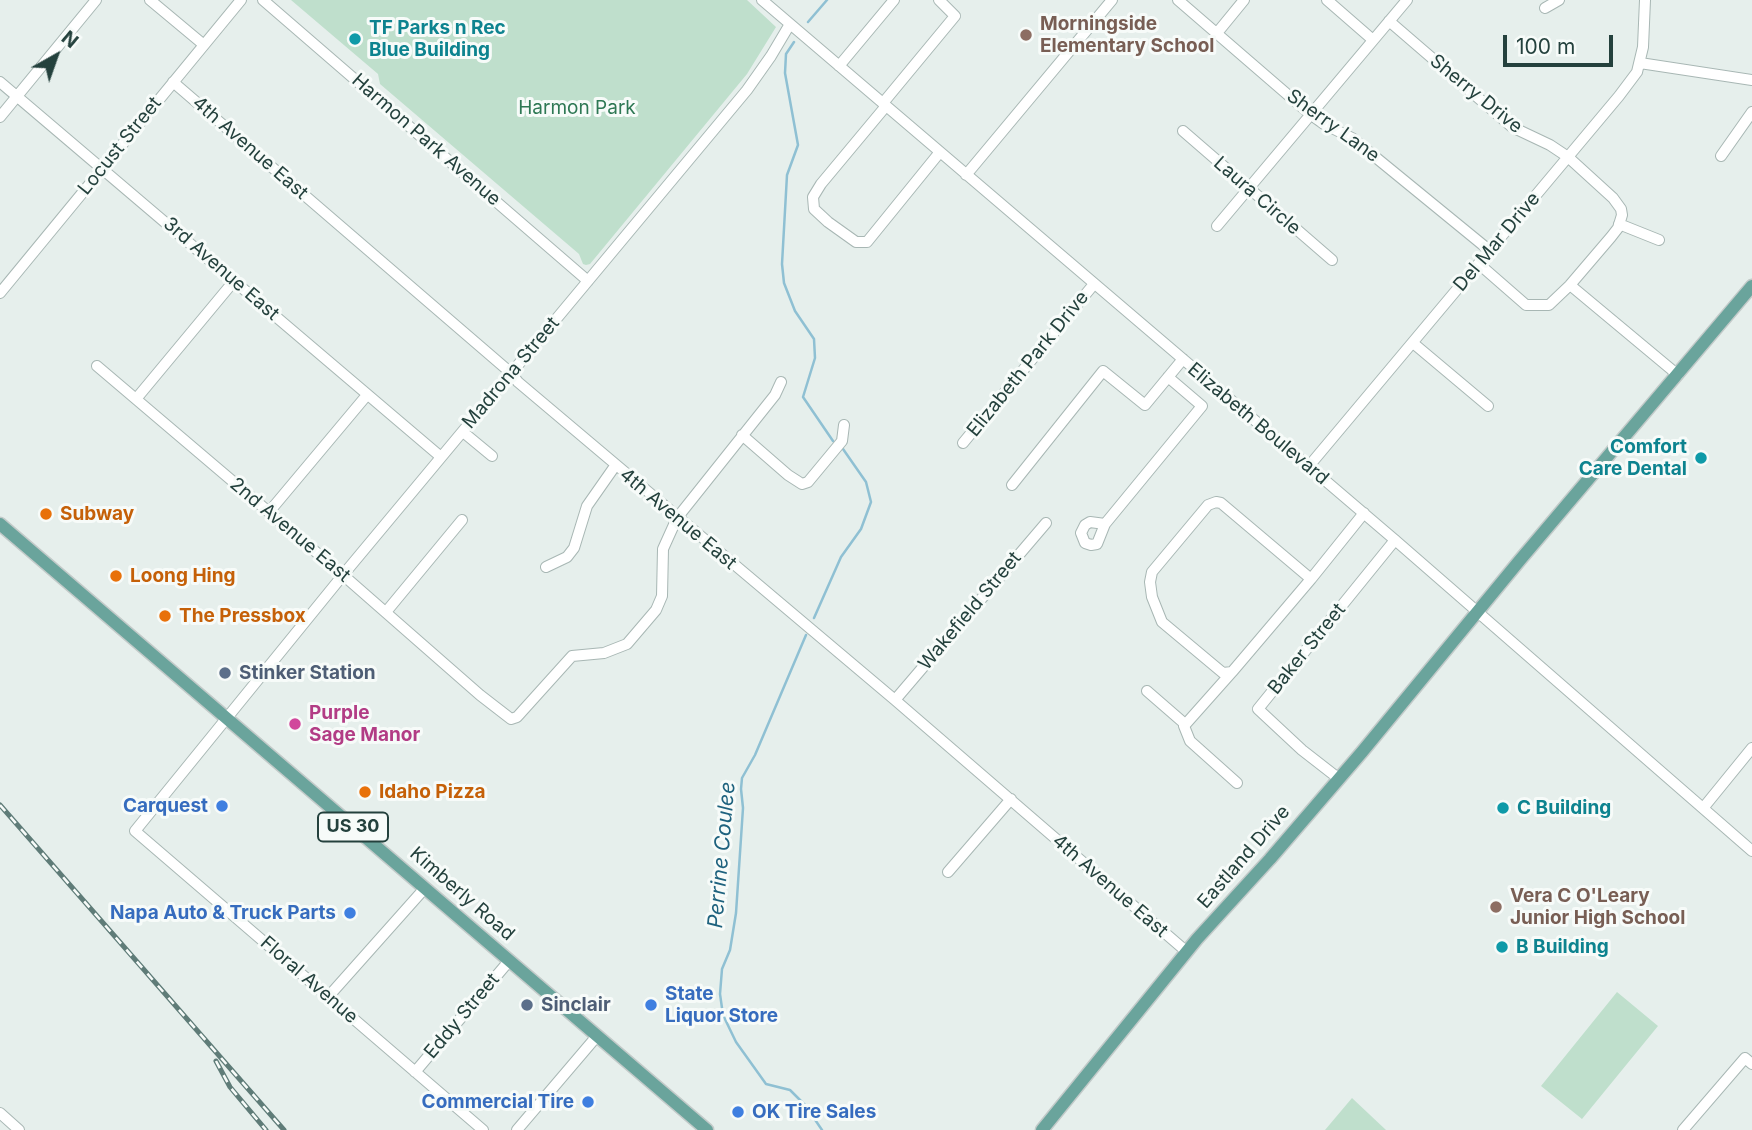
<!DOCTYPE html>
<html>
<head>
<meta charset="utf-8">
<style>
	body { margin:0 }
	#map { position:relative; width:1752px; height:1130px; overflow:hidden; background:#e6efec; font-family:Inter,sans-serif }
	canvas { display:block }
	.north { position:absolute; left:21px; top:21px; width:70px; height:70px; -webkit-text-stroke:5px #f7fbf9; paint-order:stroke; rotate:40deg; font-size:19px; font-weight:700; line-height:28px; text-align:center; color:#24413d }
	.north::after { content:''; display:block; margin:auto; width:24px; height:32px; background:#24413d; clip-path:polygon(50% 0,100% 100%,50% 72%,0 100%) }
	.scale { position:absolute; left:1503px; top:35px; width:110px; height:32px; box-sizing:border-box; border:4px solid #24413d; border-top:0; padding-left:9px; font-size:21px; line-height:24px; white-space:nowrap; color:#24413d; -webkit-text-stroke:5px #f7fbf9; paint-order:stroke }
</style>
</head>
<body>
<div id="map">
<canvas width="1752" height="1130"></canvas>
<div class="north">N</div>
<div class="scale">100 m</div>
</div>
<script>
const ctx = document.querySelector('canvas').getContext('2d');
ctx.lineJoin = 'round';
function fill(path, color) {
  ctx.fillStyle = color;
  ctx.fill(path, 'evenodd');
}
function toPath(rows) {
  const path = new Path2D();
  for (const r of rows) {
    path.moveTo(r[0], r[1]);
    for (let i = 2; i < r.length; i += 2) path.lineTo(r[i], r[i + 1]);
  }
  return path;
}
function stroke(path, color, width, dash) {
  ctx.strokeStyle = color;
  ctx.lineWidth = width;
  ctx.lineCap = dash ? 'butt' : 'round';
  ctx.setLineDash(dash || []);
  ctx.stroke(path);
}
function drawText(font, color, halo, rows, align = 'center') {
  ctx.font = font + ' Inter,sans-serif';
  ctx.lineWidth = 6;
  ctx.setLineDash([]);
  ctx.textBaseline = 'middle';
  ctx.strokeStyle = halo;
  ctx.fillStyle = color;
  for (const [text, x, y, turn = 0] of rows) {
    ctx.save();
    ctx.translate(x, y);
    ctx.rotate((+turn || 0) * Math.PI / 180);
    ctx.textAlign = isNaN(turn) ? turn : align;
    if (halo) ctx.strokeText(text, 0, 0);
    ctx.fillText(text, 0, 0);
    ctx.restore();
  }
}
const green = toPath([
	[291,0,747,0,776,27,747,74,590,264,586,265,583,264,579,254,380,84,378,74],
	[1617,992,1658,1026,1582,1119,1541,1086],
	[1352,1098,1386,1130,1325,1130]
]);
const stream = toPath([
	[808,22,827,0],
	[794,42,786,54,785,73,798,145,787,175,782,264,784,283,795,311,814,339,815,358,803,397,833,441],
	[814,618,841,557,861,529,871,502,866,482,843,449],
	[806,635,755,755,742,778,741,789,743,808,736,913,730,950,722,969,720,994,723,1015,736,1042,766,1084,790,1090,805,1105,822,1130]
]);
const minor = toPath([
	[150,0,204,45],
	[263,0,588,281],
	[762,0,1395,540,1752,851],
	[1178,0,1310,114,1324,124,1352,138,1489,250],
	[1327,0,1373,40],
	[1545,8,1559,0],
	[1389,21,1512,127,1550,145,1568,157,1613,198,1621,209,1622,215,1618,228,1611,237,1570,285,1549,305,1526,305,1479,264],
	[1217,33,1244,0],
	[1640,63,1752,80],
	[839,66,894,0],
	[0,82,441,457],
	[173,82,511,373,518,382,895,700,1187,952],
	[883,103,955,16,939,0],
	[886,106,821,184,813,197,814,209,828,222,856,242,867,242,940,152],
	[0,117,96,0],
	[1183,131,1332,260],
	[1721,156,1752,112],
	[966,175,1112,0],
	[1619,224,1659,240],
	[1217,226,1407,0],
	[1570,285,1678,375],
	[0,293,241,0],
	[1413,343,1488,406],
	[97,366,343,575,480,695,511,719,517,717,572,656,604,653,627,644,656,610,662,596,663,549,677,518,775,395,781,382],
	[136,399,234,281],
	[463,432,492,456],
	[742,435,788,475,802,484,808,482,842,441,844,425],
	[963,443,1094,284],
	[1309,466,1619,96,1637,72,1643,47,1645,0],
	[1012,485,1103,371,1145,405,1183,359],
	[269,512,367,395],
	[1105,524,1090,522,1085,525,1081,533,1085,543,1091,545,1097,544,1105,524,1202,406,1168,377],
	[546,567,567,557,574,548,587,506,615,466],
	[1311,579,1221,503,1216,502,1208,505,1152,572,1150,582,1152,597,1162,622,1223,673,1232,672,1311,579,1364,513],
	[386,612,462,520],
	[1232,672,1184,726,1190,741,1237,783],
	[1147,691,1185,724],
	[895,700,1046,523],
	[1338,778,1302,750,1258,709,1395,540],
	[1704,807,1752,748],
	[948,872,1011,799],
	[328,997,425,888],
	[415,1072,509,961],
	[0,1113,19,1130],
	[483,1130,135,831,343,575,747,90,771,56,790,24],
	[517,1130,597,1036],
	[1683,1130,1745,1058,1752,1064]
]);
const major = toPath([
	[0,524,707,1130],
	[1042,1130,1197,939,1270,859,1362,752,1520,560,1752,286]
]);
const rail = toPath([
	[0,805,284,1130],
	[216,1061,230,1087,266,1130]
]);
const markers = [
	[1026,35,7,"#8d6e63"],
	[355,39,7,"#0f9aa8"],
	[1701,458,7,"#0f9aa8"],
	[46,514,7,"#e8710a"],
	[116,576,7,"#e8710a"],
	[165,616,7,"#e8710a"],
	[225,673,7,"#5c6f8a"],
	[295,724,7,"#d1479c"],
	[365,792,7,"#e8710a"],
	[222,806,7,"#3f7fe0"],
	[1503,808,7,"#0f9aa8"],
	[1496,907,7,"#8d6e63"],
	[350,913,7,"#3f7fe0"],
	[1502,947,7,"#0f9aa8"],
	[527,1005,7,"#5c6f8a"],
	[651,1005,7,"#3f7fe0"],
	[588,1102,7,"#3f7fe0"],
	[738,1112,7,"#3f7fe0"]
];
const shields = [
	[353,827,70]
];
const shieldNames = [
	["US 30",353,827]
];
const educationNames = [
	["Morningside",1040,24],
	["Elementary School",1040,46],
	["Vera C O'Leary",1510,896],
	["Junior High School",1510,918]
];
const cultureNames = [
	["TF Parks n Rec",369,28],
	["Blue Building",369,50],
	["Comfort",1687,447,"right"],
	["Care Dental",1687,469,"right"],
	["C Building",1517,808],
	["B Building",1516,947]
];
const streetNames = [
	["Sherry Drive",1476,94,39],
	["Sherry Lane",1333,126,36],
	["Harmon Park Avenue",426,140,41],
	["Locust Street",120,146,-51],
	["4th Avenue East",250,148,41],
	["Laura Circle",1257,196,41],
	["Del Mar Drive",1497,242,-50],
	["3rd Avenue East",221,269,41],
	["Elizabeth Park Drive",1028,364,-51],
	["Madrona Street",511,373,-50],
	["Elizabeth Boulevard",1258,424,40],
	["4th Avenue East",678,519,40],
	["2nd Avenue East",290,530,40],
	["Wakefield Street",970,611,-50],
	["Baker Street",1307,649,-51],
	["Eastland Drive",1244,857,-49],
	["4th Avenue East",1110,886,41],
	["Kimberly Road",462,894,41],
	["Floral Avenue",309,980,41],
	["Eddy Street",462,1016,-50]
];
const parkNames = [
	["Harmon Park",577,108]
];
const foodNames = [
	["Subway",60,514],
	["Loong Hing",130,576],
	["The Pressbox",179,616],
	["Idaho Pizza",379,792]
];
const serviceNames = [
	["Stinker Station",239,673],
	["Sinclair",541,1005]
];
const hotelNames = [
	["Purple",309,713],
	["Sage Manor",309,735]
];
const shopNames = [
	["Carquest",208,806],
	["Napa Auto & Truck Parts",336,913],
	["State",665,994,"left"],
	["Liquor Store",665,1016,"left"],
	["Commercial Tire",574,1102],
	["OK Tire Sales",752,1112,"left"]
];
const waterNames = [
	["Perrine Coulee",722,855,-85]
];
fill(green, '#bfdfcc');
stroke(stream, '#8fc0d3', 2.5);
stroke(minor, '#a8b7b4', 12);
stroke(major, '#c2cac9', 15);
stroke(minor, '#fff', 10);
stroke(major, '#6aa49c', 12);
stroke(rail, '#5f7c78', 5);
stroke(rail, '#f7fbf9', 2.5, [8]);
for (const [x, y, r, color] of markers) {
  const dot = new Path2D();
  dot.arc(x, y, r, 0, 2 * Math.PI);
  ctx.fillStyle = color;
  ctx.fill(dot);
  stroke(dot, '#f7fbf9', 2.5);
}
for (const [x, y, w] of shields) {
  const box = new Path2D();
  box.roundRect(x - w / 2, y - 14.5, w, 29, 5);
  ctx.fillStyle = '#f7fbf9';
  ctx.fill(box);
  stroke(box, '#24413d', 2);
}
drawText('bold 18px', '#24413d', null, shieldNames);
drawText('bold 19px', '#785e54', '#f7fbf9', educationNames, 'left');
drawText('bold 19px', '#0d838f', '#f7fbf9', cultureNames, 'left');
drawText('19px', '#24413d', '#f7fbf9', streetNames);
drawText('19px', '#2e7854', '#f7fbf9', parkNames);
drawText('bold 19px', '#c56008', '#f7fbf9', foodNames, 'left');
drawText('bold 19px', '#4e5e75', '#f7fbf9', serviceNames, 'left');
drawText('bold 19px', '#b23c85', '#f7fbf9', hotelNames, 'left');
drawText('bold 19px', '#366cbe', '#f7fbf9', shopNames, 'right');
drawText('italic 21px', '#1e627e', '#f7fbf9', waterNames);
</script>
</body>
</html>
